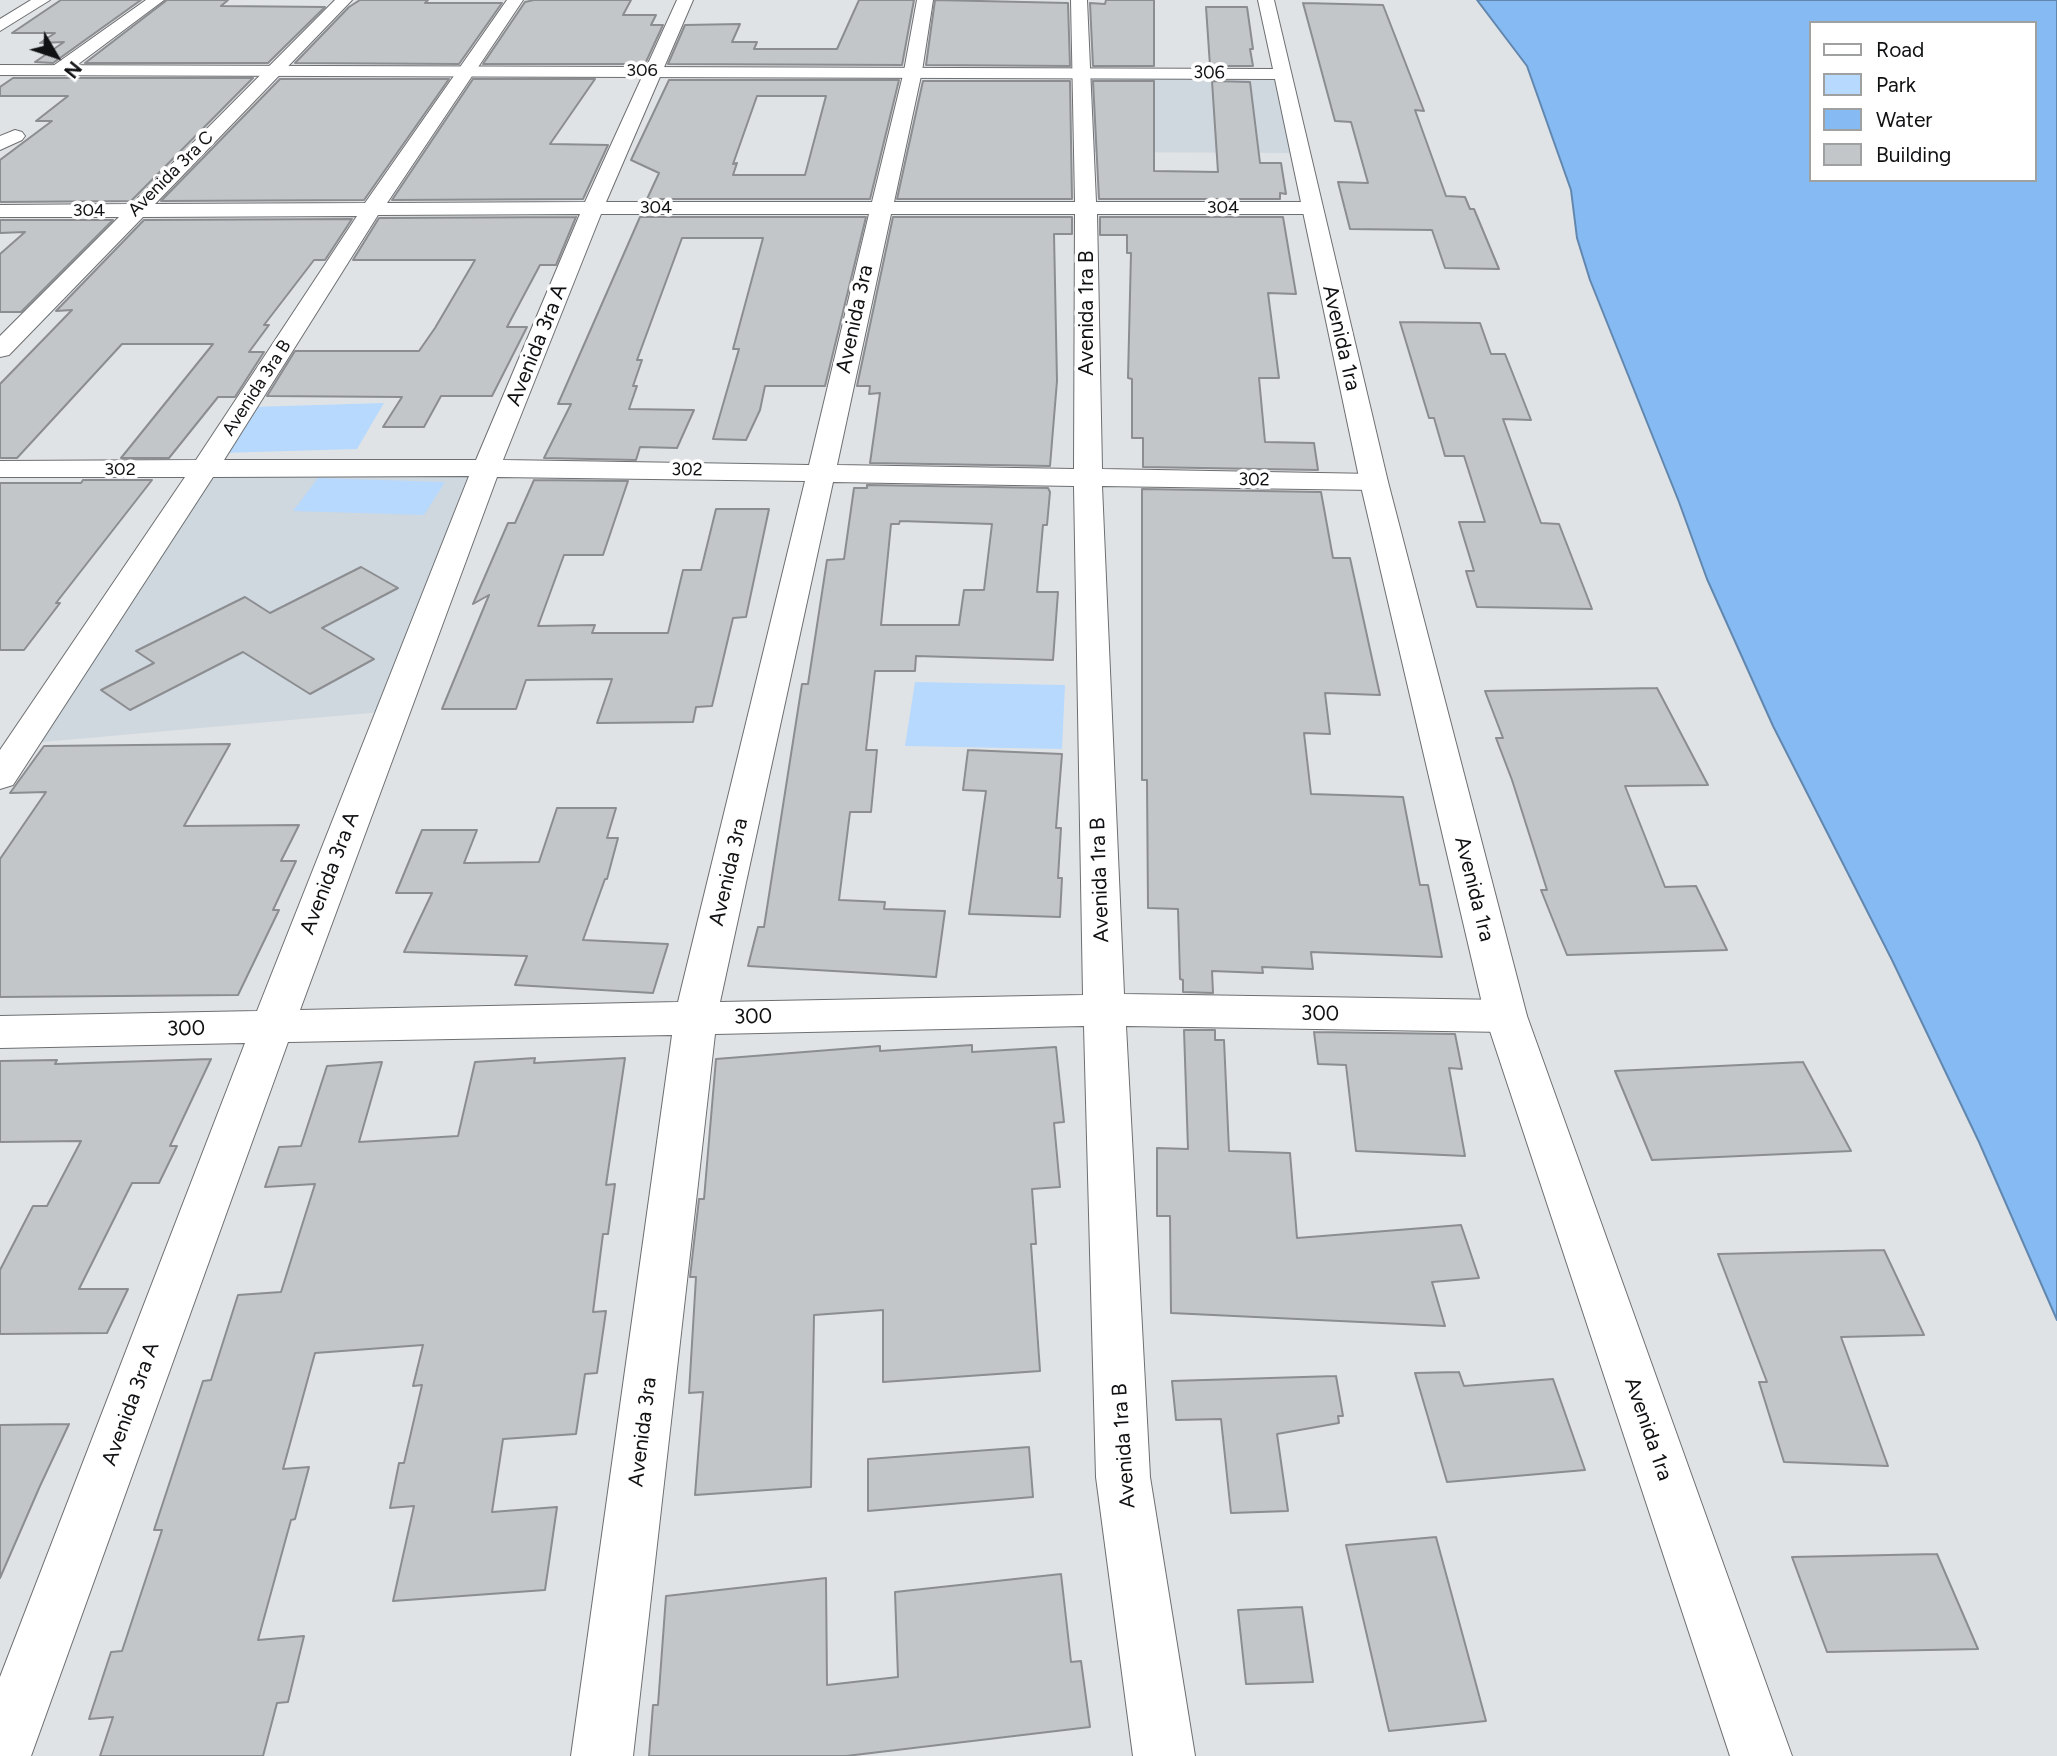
<!DOCTYPE html>
<html>
<head>
<meta charset="utf-8">
<style>
	body { margin:0 }
	#map { position:relative; width:2057px; height:1756px; overflow:hidden; background:#e0e3e5; font-family:Figtree,sans-serif }
	canvas { display:block }
	.legend { position:absolute; left:1809px; top:21px; width:228px; height:161px; box-sizing:border-box; background:#fff; border:2px solid #9fa0a0; margin:0; padding:9px 12px; list-style:none; font-size:21px; color:#101112 }
	.legend li { display:flex; align-items:center; gap:14px; height:35px }
	.legend b { width:35px; border:2px solid #9fa0a0 }
	.north { position:absolute; left:21px; top:21px; width:70px; height:70px; -webkit-text-stroke:5px #fff; paint-order:stroke; rotate:129deg; font-size:19px; font-weight:700; line-height:28px; text-align:center; color:#101112 }
	.north::after { content:''; display:block; margin:auto; width:24px; height:32px; background:#101112; clip-path:polygon(50% 0,100% 100%,50% 72%,0 100%) }
</style>
</head>
<body>
<div id="map">
<canvas width="2057" height="1756"></canvas>
<ul class="legend">
<li><b style="height:9px;background:#fff"></b>Road</li>
<li><b style="height:19px;background:#b7d9fe"></b>Park</li>
<li><b style="height:19px;background:#85baf2"></b>Water</li>
<li><b style="height:19px;background:#c3c6c8"></b>Building</li>
</ul>
<div class="north">N</div>
</div>
<script>
const ctx = document.querySelector('canvas').getContext('2d');
ctx.lineJoin = 'round';
function fill(path, color) {
  ctx.fillStyle = color;
  ctx.fill(path, 'evenodd');
}
function toPath(rows) {
  const path = new Path2D();
  for (const r of rows) {
    path.moveTo(r[0], r[1]);
    for (let i = 2; i < r.length; i += 2) path.lineTo(r[i], r[i + 1]);
  }
  return path;
}
function stroke(path, color, width, dash) {
  ctx.strokeStyle = color;
  ctx.lineWidth = width;
  ctx.lineCap = dash ? 'butt' : 'round';
  ctx.setLineDash(dash || []);
  ctx.stroke(path);
}
function drawText(font, color, halo, rows, align = 'center') {
  ctx.font = font + ' Figtree,sans-serif';
  ctx.lineWidth = 7;
  ctx.setLineDash([]);
  ctx.textBaseline = 'middle';
  ctx.strokeStyle = halo;
  ctx.fillStyle = color;
  for (const [text, x, y, turn = 0] of rows) {
    ctx.save();
    ctx.translate(x, y);
    ctx.rotate((+turn || 0) * Math.PI / 180);
    ctx.textAlign = isNaN(turn) ? turn : align;
    if (halo) ctx.strokeText(text, 0, 0);
    ctx.fillText(text, 0, 0);
    ctx.restore();
  }
}
const built = toPath([
	[1082,72,1283,74,1301,153,1084,152],
	[486,468,392,711,20,744,204,470]
]);
const green = toPath([
	[384,403,357,449,222,453,251,407],
	[318,478,445,482,424,515,293,511],
	[915,682,1065,685,1062,749,905,746]
]);
const water = toPath([
	[1477,0,2057,0,2057,1320,1979,1142,1892,960,1773,726,1707,579,1679,502,1590,280,1577,238,1571,190,1527,66,1477,0],
	[1810,23,2034,23,2034,180,1810,180,1810,23]
]);
const building = toPath([
	[61,0,141,0,53,63,35,62,64,42,40,43,55,33,12,33,61,0],
	[167,0,228,0,221,6,325,7,268,63,85,63,167,0],
	[360,0,428,0,425,3,502,3,459,64,295,63,349,7,360,0],
	[534,0,631,0,623,15,656,15,651,25,663,25,645,64,483,64,525,2,534,0],
	[859,0,914,0,902,65,668,64,685,25,740,24,732,42,757,42,754,49,837,49,859,0],
	[935,0,1068,3,1070,66,926,65,935,0],
	[1106,0,1154,0,1154,66,1093,66,1090,3,1105,4,1106,0],
	[1303,3,1383,5,1424,111,1415,110,1446,196,1465,197,1470,209,1474,209,1499,269,1445,268,1432,230,1350,229,1338,182,1368,183,1351,122,1335,121,1303,3],
	[1206,7,1247,7,1253,49,1250,49,1253,66,1210,66,1206,7],
	[13,78,253,78,131,201,0,202,0,160,52,121,36,121,68,96,0,96,0,87,13,78],
	[280,79,449,79,364,200,161,201,280,79],
	[473,79,595,79,550,144,608,145,583,199,392,200,473,79],
	[669,80,899,80,870,199,647,199,659,173,631,160,669,80],
	[757,96,826,96,805,175,733,175,737,163,733,164,757,96],
	[923,81,1070,81,1072,199,897,199,923,81],
	[1093,81,1154,81,1154,171,1218,172,1212,81,1250,82,1260,163,1281,163,1286,194,1280,193,1280,199,1099,199,1093,81],
	[576,217,556,265,540,265,507,327,527,327,492,396,441,396,424,427,383,427,402,397,267,396,295,351,419,351,435,328,475,260,353,260,379,218,576,217],
	[640,217,866,217,825,386,765,386,760,410,746,440,713,439,739,349,733,349,763,238,682,238,637,360,642,360,633,386,637,386,629,409,694,410,677,448,640,447,636,460,544,458,571,404,558,404,640,217],
	[893,217,1072,217,1072,234,1054,234,1057,381,1050,466,870,463,880,393,869,394,870,386,857,386,893,217],
	[1100,217,1283,217,1296,294,1268,293,1279,378,1259,378,1265,442,1314,443,1318,470,1143,467,1143,438,1132,438,1132,379,1128,378,1131,253,1127,253,1127,235,1100,235,1100,217],
	[352,219,325,260,314,260,264,325,269,325,249,352,264,352,235,397,218,397,169,458,121,458,213,344,122,344,17,458,0,458,0,384,72,310,56,311,144,220,352,219],
	[0,220,113,220,21,312,0,312,0,254,25,232,0,233,0,220],
	[1400,322,1480,323,1491,354,1505,354,1531,420,1503,419,1541,523,1559,524,1592,609,1477,607,1466,571,1474,571,1459,522,1485,522,1464,456,1445,456,1434,418,1429,418,1400,322],
	[83,480,152,480,56,603,60,603,24,650,0,650,0,483,81,483,83,480],
	[534,480,628,481,603,555,564,555,538,626,595,625,592,633,668,633,683,570,701,570,716,509,769,509,746,617,733,618,712,706,696,707,693,722,597,723,612,679,526,680,516,709,442,709,489,595,473,604,508,523,515,523,534,480],
	[867,485,1048,488,1050,492,1047,525,1043,525,1037,592,1058,592,1053,660,916,656,915,671,875,671,866,750,877,750,871,812,850,812,839,900,885,902,884,909,945,911,936,977,748,966,758,927,764,927,802,684,808,684,827,560,844,559,854,488,867,488,867,485],
	[900,521,992,524,984,590,964,590,959,625,881,625,891,524,899,524,900,521],
	[1142,489,1321,492,1333,558,1350,558,1380,695,1325,693,1330,734,1304,733,1311,794,1403,797,1420,885,1428,885,1442,957,1311,952,1313,969,1262,967,1263,973,1212,971,1213,993,1183,992,1183,980,1180,979,1178,909,1148,908,1147,780,1142,780,1142,489],
	[361,567,398,588,322,628,374,659,310,694,243,652,130,710,101,690,154,663,136,651,245,597,270,613,361,567],
	[1657,688,1708,785,1625,786,1665,887,1696,886,1727,950,1567,955,1541,890,1547,890,1512,780,1496,738,1503,738,1485,691,1657,688],
	[230,744,184,826,299,825,281,861,296,861,273,910,279,910,238,995,0,997,0,859,46,792,10,793,44,746,230,744],
	[968,750,1062,754,1056,828,1061,828,1058,878,1062,878,1060,917,969,914,986,791,963,790,968,750],
	[557,808,616,808,607,838,618,838,607,879,605,879,583,940,668,944,653,993,515,985,527,956,404,952,432,893,396,893,422,830,477,830,464,863,539,862,557,808],
	[1184,1030,1215,1030,1215,1040,1224,1040,1229,1151,1290,1153,1297,1238,1461,1225,1479,1278,1432,1282,1445,1326,1171,1313,1170,1216,1157,1216,1157,1148,1188,1149,1184,1030],
	[1314,1032,1455,1034,1462,1069,1449,1068,1465,1156,1356,1151,1346,1065,1318,1064,1314,1032],
	[972,1045,972,1052,1056,1047,1064,1122,1054,1123,1060,1187,1032,1189,1036,1244,1031,1244,1040,1371,883,1382,883,1310,814,1315,811,1487,695,1495,703,1392,689,1393,696,1277,690,1277,699,1199,704,1199,716,1059,880,1046,880,1051,972,1045],
	[535,1058,534,1063,625,1058,606,1185,615,1184,608,1234,603,1234,593,1312,606,1311,597,1373,585,1374,576,1434,503,1439,492,1512,557,1507,545,1590,393,1601,414,1506,390,1508,399,1463,404,1463,422,1385,413,1386,423,1345,315,1353,283,1469,309,1467,295,1519,291,1520,258,1640,304,1636,288,1702,277,1703,263,1756,100,1756,113,1717,89,1719,111,1652,122,1651,162,1530,154,1530,203,1381,211,1380,238,1295,281,1292,315,1184,265,1187,279,1147,301,1146,327,1066,382,1062,359,1142,458,1136,475,1062,535,1058],
	[211,1059,170,1146,177,1146,159,1183,132,1183,79,1289,128,1289,107,1333,0,1334,0,1270,33,1206,47,1206,81,1141,0,1142,0,1061,57,1060,55,1064,211,1059],
	[1803,1062,1851,1151,1652,1160,1615,1071,1803,1062],
	[1884,1250,1924,1335,1841,1337,1888,1466,1784,1462,1759,1382,1767,1382,1718,1254,1884,1250],
	[1459,1372,1464,1386,1553,1379,1585,1470,1447,1482,1415,1373,1459,1372],
	[1336,1376,1343,1416,1338,1416,1339,1423,1277,1434,1288,1511,1231,1513,1221,1419,1176,1420,1172,1381,1336,1376],
	[69,1424,40,1486,0,1578,0,1425,69,1424],
	[1029,1447,1033,1497,868,1511,868,1459,1029,1447],
	[1436,1537,1486,1721,1389,1731,1346,1545,1436,1537],
	[1937,1554,1978,1649,1827,1652,1792,1557,1937,1554],
	[1061,1574,1071,1662,1081,1661,1090,1727,846,1756,649,1756,653,1705,658,1705,666,1596,826,1578,827,1685,898,1677,895,1592,1061,1574],
	[1302,1607,1313,1682,1246,1684,1238,1610,1302,1607]
]);
const street = toPath([
	[31,0,50,0,0,31,0,19,31,0],
	[146,0,164,0,65,74,53,74,50,70,53,66,146,0],
	[335,0,352,0,155,204,365,203,507,0,523,0,387,203,585,202,677,0,693,0,606,202,872,202,904,71,917,0,933,0,922,71,894,202,1075,202,1071,0,1087,0,1096,202,1312,202,1320,203,1323,208,1320,213,1312,214,1097,214,1102,469,1374,474,1384,476,1388,482,1384,488,1374,490,1102,486,1124,994,1506,1000,1521,1005,1527,1016,1521,1027,1506,1032,1126,1026,1150,1477,1195,1756,1133,1756,1096,1477,1084,1026,715,1034,633,1756,571,1756,672,1035,288,1042,31,1756,0,1756,0,1677,245,1043,0,1048,0,1016,257,1011,469,476,213,477,13,785,0,789,0,750,185,477,0,477,0,461,196,460,357,216,143,217,9,355,0,357,0,336,119,217,0,217,0,205,132,204,335,0],
	[580,214,476,460,224,460,378,215,580,214],
	[601,214,869,214,809,465,503,460,601,214],
	[891,214,1075,214,1074,469,837,465,891,214],
	[497,477,805,481,678,1002,300,1010,497,477],
	[833,482,1074,486,1083,995,720,1002,833,482],
	[15,130,22,132,25,136,22,140,0,150,0,136,15,130]
]);
const secondary = toPath([
	[1258,0,1274,0,1388,482,1527,1016,1792,1756,1730,1756,1485,1016,1360,482,1275,79,0,75,0,65,1273,69,1258,0]
]);
const farStreetnames = [
	["306",642,71],
	["306",1209,73,1],
	["Avenida 3ra C",171,174,-45],
	["304",656,208],
	["304",1223,208],
	["304",89,211],
	["Avenida 3ra B",257,388,-57],
	["302",120,470],
	["302",687,470,1],
	["302",1254,480,1]
];
const streetNames = [
	["Avenida 1ra B",1087,313,-90],
	["Avenida 3ra",855,319,-78],
	["Avenida 1ra",1341,338,77],
	["Avenida 3ra A",537,345,-68],
	["Avenida 3ra",729,872,-77],
	["Avenida 3ra A",330,873,-69],
	["Avenida 1ra B",1100,880,-92],
	["Avenida 1ra",1474,889,76],
	["300",1320,1014,1],
	["300",753,1017,-1],
	["300",186,1029,-1],
	["Avenida 3ra A",131,1404,-70],
	["Avenida 1ra",1648,1429,71],
	["Avenida 3ra",643,1432,-83],
	["Avenida 1ra B",1124,1446,-94]
];
fill(built, '#cfd7df');
fill(green, '#b7d9fe');
fill(water, '#85baf2');
stroke(water, '#6287af', 2);
fill(building, '#c3c6c8');
stroke(building, '#8b8d90', 2);
stroke(street, '#6d6f71', 2);
stroke(secondary, '#6d6f71', 2);
fill(street, '#fff');
fill(secondary, '#fff');
drawText('18px', '#101112', '#fff', farStreetnames);
drawText('21px', '#101112', '#fff', streetNames);
</script>
</body>
</html>
